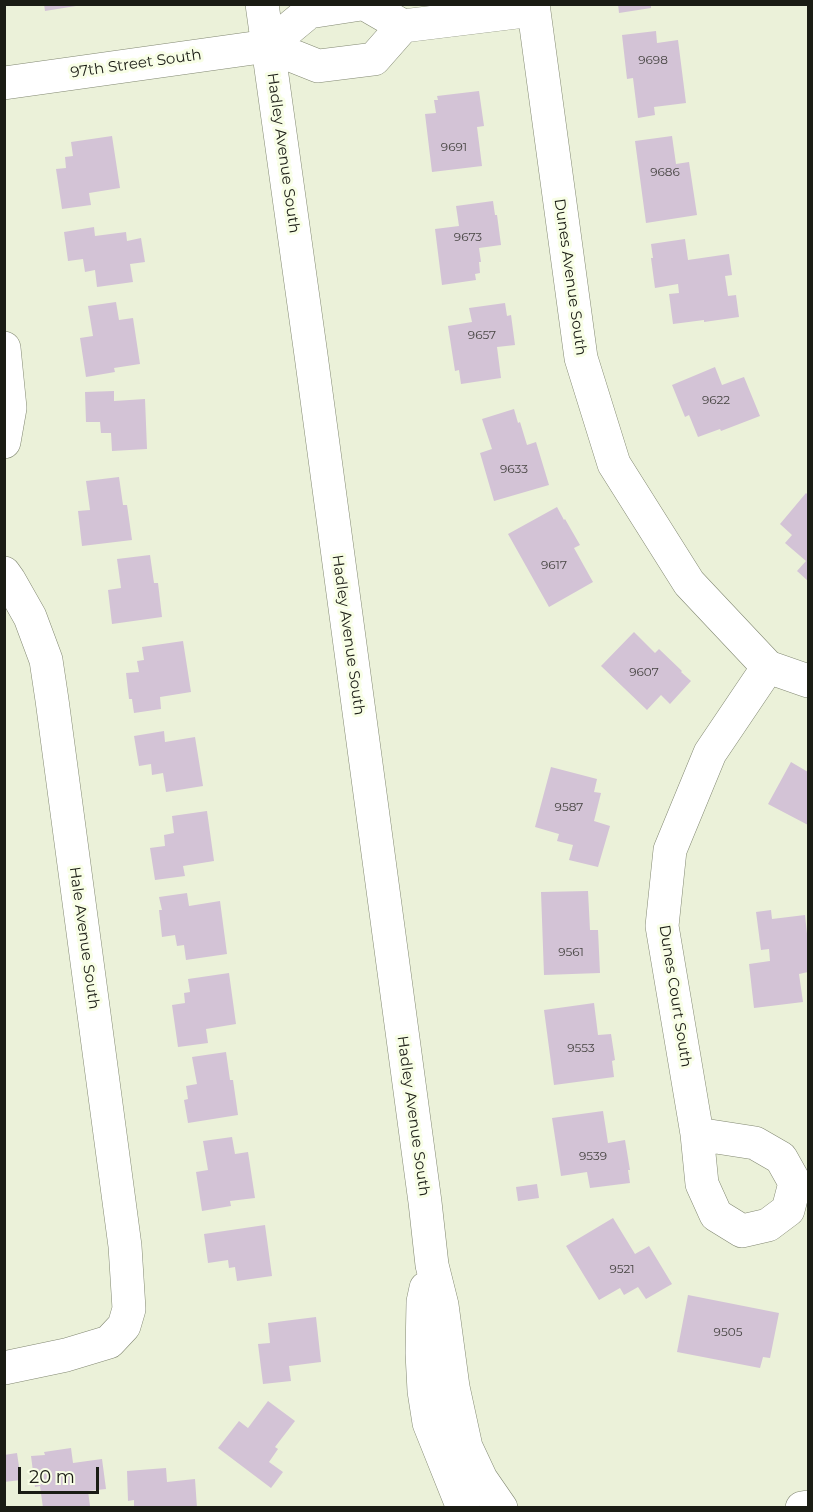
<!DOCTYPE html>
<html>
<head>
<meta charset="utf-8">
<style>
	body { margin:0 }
	#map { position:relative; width:813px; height:1512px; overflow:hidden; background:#ebf1d9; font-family:Montserrat,sans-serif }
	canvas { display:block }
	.frame { position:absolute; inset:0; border:6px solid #1a1c14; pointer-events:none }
	.scale { position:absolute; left:18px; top:1467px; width:81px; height:27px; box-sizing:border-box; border:3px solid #1a1c14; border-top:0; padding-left:8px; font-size:18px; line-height:21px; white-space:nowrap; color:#1a1c14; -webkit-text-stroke:4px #f8fee6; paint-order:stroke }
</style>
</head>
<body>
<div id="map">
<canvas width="813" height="1512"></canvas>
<div class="frame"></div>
<div class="scale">20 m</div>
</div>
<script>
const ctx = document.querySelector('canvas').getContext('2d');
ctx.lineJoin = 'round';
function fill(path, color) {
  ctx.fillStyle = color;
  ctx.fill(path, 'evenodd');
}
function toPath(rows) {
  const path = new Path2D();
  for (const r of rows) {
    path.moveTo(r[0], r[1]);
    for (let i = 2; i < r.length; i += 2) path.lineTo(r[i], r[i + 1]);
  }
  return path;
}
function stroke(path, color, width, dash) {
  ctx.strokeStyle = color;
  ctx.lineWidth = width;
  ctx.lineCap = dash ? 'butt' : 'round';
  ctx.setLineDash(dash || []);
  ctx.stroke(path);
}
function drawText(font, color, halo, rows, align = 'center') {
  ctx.font = font + ' Montserrat,sans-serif';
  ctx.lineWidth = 6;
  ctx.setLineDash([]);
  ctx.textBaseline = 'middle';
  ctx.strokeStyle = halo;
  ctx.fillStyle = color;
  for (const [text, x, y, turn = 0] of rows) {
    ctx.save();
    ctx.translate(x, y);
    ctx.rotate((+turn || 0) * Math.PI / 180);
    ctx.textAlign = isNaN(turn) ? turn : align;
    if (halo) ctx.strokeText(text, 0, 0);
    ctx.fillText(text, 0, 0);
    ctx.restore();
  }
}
const building = toPath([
	[44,4,76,4,76,6,45,11],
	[618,4,651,4,651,8,619,13],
	[656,31,657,43,678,40,686,103,654,107,655,115,638,118,633,78,627,79,622,35],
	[479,91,484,126,477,127,482,166,432,172,425,114,436,113,434,100,438,100,437,96],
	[112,136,120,188,89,193,91,205,62,209,56,169,66,168,65,157,73,156,71,142],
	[672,136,676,164,689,162,697,215,646,223,635,141],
	[493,201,495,215,497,215,501,245,479,248,481,262,479,262,480,273,475,274,476,280,442,285,435,229,459,226,456,206],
	[94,227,95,236,126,232,127,241,141,238,145,262,130,264,133,282,97,287,95,270,85,272,83,259,68,261,64,232],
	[685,239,688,260,729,254,732,275,725,276,728,296,736,295,739,317,704,322,704,320,673,324,669,294,679,293,678,284,655,288,651,258,653,258,651,244],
	[116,302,119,320,133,318,140,364,114,368,115,372,86,377,80,338,93,336,88,306],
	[505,303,507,316,511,315,515,345,497,347,501,378,461,384,459,370,455,371,448,326,472,322,469,308],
	[715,367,722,385,744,377,760,416,721,431,720,429,698,437,689,415,685,417,672,385],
	[114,391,114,401,145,399,147,449,112,451,111,433,101,433,100,422,86,422,85,392],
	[514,409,518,423,520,422,527,445,536,442,549,485,494,501,480,453,492,449,482,419],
	[119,477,123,505,127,505,132,540,82,546,78,511,90,510,86,481],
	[806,493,808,495,808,581,797,571,806,561,785,543,792,535,780,524],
	[557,507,564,520,565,519,580,545,574,548,593,582,549,607,508,534],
	[150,555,154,583,158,583,162,617,112,624,108,590,121,588,117,559],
	[634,632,655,653,659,649,682,671,681,672,691,681,670,704,661,695,647,710,601,666],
	[183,641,191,692,160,697,161,709,134,713,132,699,129,699,126,673,139,672,137,661,144,660,142,647],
	[164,731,165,742,195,737,203,786,166,792,163,773,152,775,151,764,139,766,134,736],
	[791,762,808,772,808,825,768,804],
	[551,767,597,779,594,792,601,793,594,821,610,826,598,867,569,860,573,845,557,841,559,834,535,827],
	[207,811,214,861,183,866,185,876,155,880,150,848,165,846,164,835,174,833,172,816],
	[588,891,590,930,598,930,600,973,544,975,541,892],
	[187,893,189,906,220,901,227,954,186,960,184,945,177,946,175,935,162,937,159,910,162,910,159,897],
	[771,910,772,919,805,915,808,943,808,972,799,974,803,1002,754,1008,749,964,770,961,769,949,761,950,756,912],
	[229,973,236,1024,206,1029,208,1043,178,1047,172,1005,185,1003,184,993,190,992,188,979],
	[594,1003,598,1035,611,1034,615,1060,612,1061,614,1077,554,1085,544,1010],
	[226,1052,230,1080,233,1080,238,1115,188,1123,184,1100,188,1099,186,1086,197,1084,192,1057],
	[603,1111,608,1143,625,1140,630,1170,628,1170,630,1183,590,1188,587,1172,561,1176,552,1118],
	[232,1137,235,1154,248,1152,255,1198,230,1201,231,1206,202,1211,196,1172,208,1170,203,1141],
	[537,1184,539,1198,518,1201,516,1187],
	[613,1218,635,1254,649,1246,672,1284,646,1299,638,1287,624,1295,620,1288,599,1300,566,1246],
	[265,1225,272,1276,237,1281,235,1267,229,1268,228,1260,208,1263,204,1234],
	[688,1295,779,1313,770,1358,763,1357,760,1368,677,1352],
	[316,1317,321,1362,289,1366,291,1381,263,1384,258,1344,270,1343,268,1323],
	[268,1401,295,1421,275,1447,278,1449,269,1462,283,1472,271,1488,218,1448,239,1421,248,1428],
	[71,1448,73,1463,102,1459,106,1489,88,1491,90,1506,76,1508,43,1508,40,1486,35,1487,31,1456,45,1455,44,1452],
	[17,1453,21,1480,4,1482,4,1455],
	[166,1468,167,1482,195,1479,197,1508,134,1508,134,1500,128,1501,127,1471]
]);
const street = toPath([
	[365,4,403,26,533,10],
	[533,4,581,358,614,464,689,583,768,667,808,681],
	[268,46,309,12,361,4],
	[4,83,268,46,318,66,374,59,403,26],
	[4,348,10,408,4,442],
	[4,573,9,580,30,617,46,660,52,700,125,1246,129,1309,124,1326,109,1342,66,1355,4,1368],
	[697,1134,755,1143,781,1158,795,1183,788,1210,768,1225,742,1231,716,1215,702,1184,697,1134,662,926,670,850,710,753,768,667],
	[802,1508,808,1507]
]);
const secondary = toPath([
	[262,4,311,355,425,1202,432,1265,442,1305,453,1387,466,1447,481,1479,501,1508],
	[426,1288,423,1302,422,1353,424,1391,429,1423,463,1508]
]);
const numberNames = [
	["9698",653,60],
	["9691",454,147],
	["9686",665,172],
	["9673",468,237],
	["9657",482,335],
	["9622",716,400],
	["9633",514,469],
	["9617",554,565],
	["9607",644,672],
	["9587",569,807],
	["9561",571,952],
	["9553",581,1048],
	["9539",593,1156],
	["9521",622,1269],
	["9505",728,1332]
];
const streetNames = [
	["97th Street South",136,64,-8],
	["Hadley Avenue South",283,153,82],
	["Dunes Avenue South",570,277,82],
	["Hadley Avenue South",348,635,82],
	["Hale Avenue South",84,938,82],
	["Dunes Court South",675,996,81],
	["Hadley Avenue South",413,1116,82]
];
fill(building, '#d3c3d6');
stroke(street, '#828872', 34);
stroke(secondary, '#828872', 34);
stroke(street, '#fff', 33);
stroke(secondary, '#fff', 33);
drawText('12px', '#484644', null, numberNames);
drawText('15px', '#1a1c14', '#f8fee6', streetNames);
</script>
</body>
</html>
